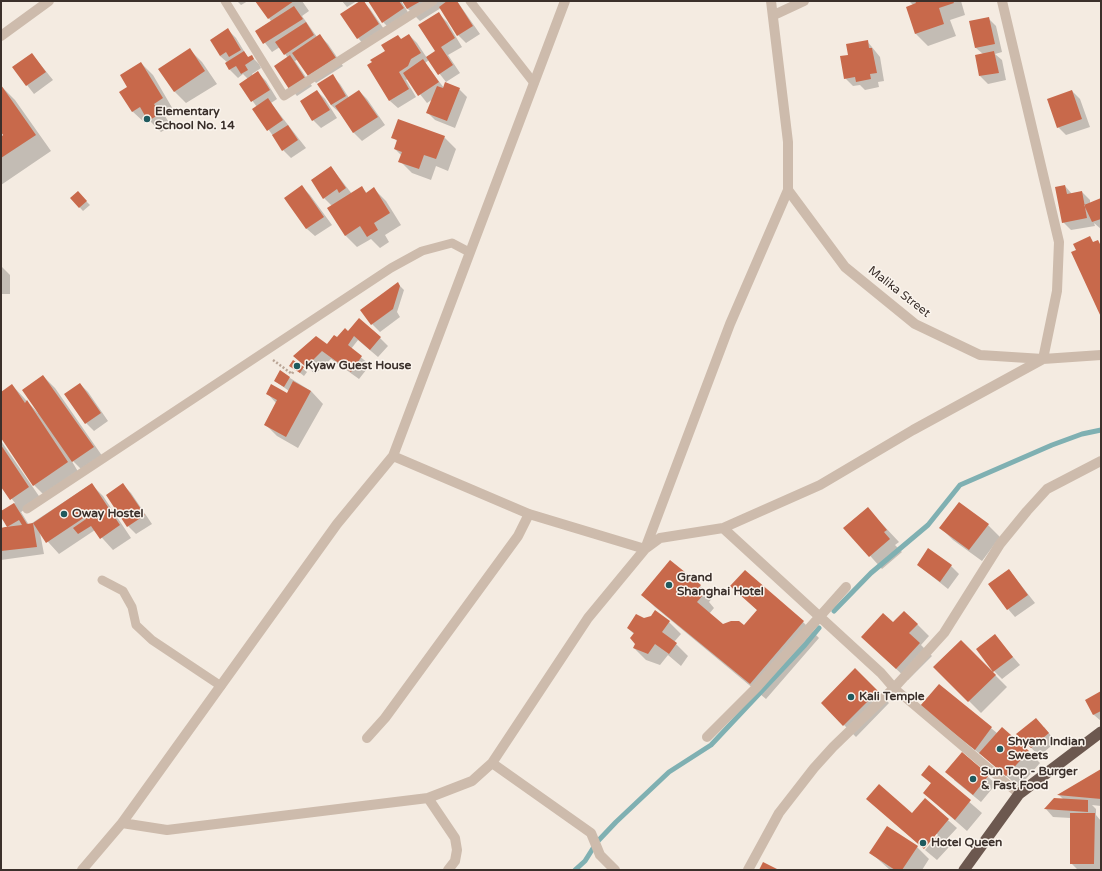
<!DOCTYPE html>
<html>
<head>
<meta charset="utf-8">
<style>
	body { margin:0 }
	#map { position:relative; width:1102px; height:871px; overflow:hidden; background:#f4ebe1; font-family:"Varela Round",sans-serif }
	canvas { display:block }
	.frame { position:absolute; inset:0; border:2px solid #3b302b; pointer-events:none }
</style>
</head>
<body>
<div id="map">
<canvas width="1102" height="871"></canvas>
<div class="frame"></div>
</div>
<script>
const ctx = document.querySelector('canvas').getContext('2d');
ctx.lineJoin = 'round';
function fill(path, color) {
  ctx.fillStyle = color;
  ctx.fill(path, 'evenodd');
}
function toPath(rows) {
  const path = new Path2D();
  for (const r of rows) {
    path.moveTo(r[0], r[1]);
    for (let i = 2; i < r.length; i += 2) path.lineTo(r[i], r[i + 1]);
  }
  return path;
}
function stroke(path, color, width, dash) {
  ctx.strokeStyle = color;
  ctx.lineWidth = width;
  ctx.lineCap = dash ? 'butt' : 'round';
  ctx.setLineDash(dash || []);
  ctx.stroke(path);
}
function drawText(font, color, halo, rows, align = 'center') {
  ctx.font = font + ' "Varela Round",sans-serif';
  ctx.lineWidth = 3;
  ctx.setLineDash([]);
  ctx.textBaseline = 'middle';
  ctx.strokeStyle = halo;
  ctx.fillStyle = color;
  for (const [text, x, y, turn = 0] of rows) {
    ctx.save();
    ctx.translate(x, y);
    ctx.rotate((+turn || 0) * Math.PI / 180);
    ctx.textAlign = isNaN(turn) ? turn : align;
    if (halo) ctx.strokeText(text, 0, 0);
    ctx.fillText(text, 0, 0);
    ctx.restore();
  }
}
const shadow = toPath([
	[237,1,248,1,241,5],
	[256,1,302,1,309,11,302,16,317,37,320,36,328,44,343,66,316,83,298,59,295,61,312,86,297,96,290,88,288,58,280,47,272,52,256,31,271,21],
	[342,1,357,1,347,7],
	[362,1,370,9,386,32,365,46,358,38],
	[369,1,401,1,411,17,391,30,383,22],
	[403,1,457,1,480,34,466,43,458,35,441,8,420,21,406,7],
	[909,1,961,1,965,15,950,20,956,36,928,46,916,34,913,5],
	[439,14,447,22,462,47,448,55,460,73,446,82,429,60,425,63,444,88,459,89,467,97,455,128,435,120,427,112,433,99,427,103,408,79,406,80,416,97,398,108,390,101,402,40,409,35,417,43,427,58,436,52],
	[988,18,996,26,1002,52,995,54,1002,60,1006,80,988,84,980,76,983,54,976,48,971,22],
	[228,30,236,38,247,56,249,58,251,56,259,64,261,68,252,74,253,76,258,73,266,81,277,99,271,103,306,148,291,158,283,150,254,109,257,107,240,84,248,79,243,74,238,78,230,70,226,64,228,63,220,56],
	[867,41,880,57,884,81,878,82,879,87,865,90,860,85,853,86,845,78,849,55],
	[190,50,202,62,217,84,186,103,174,91],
	[32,54,53,80,34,94,13,67],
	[141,63,153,75,174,111,165,116,171,126,161,132,149,120,145,123,132,111,129,87],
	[332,76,340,84,349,98,359,91,367,99,385,125,362,141,354,133,340,113,331,105,319,84],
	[1,86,15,100,51,151,1,185,1,138,4,136,1,131],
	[317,91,325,99,337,118,321,128,313,120],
	[1072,91,1080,99,1090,127,1066,135,1058,127],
	[393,137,444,137,456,149,448,171,436,166,431,180,412,173,400,161,402,156,395,149,398,142],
	[331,167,352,194,362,188,367,193,374,189,386,201,401,225,385,235,389,242,380,248,371,239,357,247,345,235,332,206,324,198],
	[1065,186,1072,194,1082,192,1090,200,1090,204,1101,199,1101,229,1094,223,1095,226,1071,230,1063,222],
	[302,187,310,195,332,225,315,236,307,229,286,198],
	[78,193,90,205,83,211,71,198],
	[1,250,2,267,10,275,10,294,1,294],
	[398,284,404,290,397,312,400,317,380,332,372,324],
	[348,332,380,338,388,346,378,357,358,340,351,349,370,365,359,379,331,359,315,374,295,356,327,346],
	[293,361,307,372,304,376,290,365],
	[43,376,55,388,105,460,85,473,70,458,80,475,46,497,34,485,1,437,1,393,12,385,38,413],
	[290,378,311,391,323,404,298,448,277,436,265,424,276,403,267,393,287,394,289,391,275,381],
	[80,384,88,392,108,421,94,431,86,423],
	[1,441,41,499,21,512,29,525,91,484,103,496,131,538,113,550,95,530,59,554,40,533,44,554,1,560,1,529,9,528,1,515,1,512,15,503,1,485],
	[123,485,131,493,152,524,136,534,128,526,107,495],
	[868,509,899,542,895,545,902,552,882,569,845,528],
	[988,525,1000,537,982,561,953,540,941,528],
	[670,561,713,597,709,602,714,608,709,614,723,625,744,626,758,611,731,586,803,622,819,638,766,699,655,607,643,595],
	[918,565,951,566,959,574,948,589],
	[1009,570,1035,603,1015,617,1008,609],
	[643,619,669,622,681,634,674,642,688,656,681,666,668,655,660,665,646,660,634,648,636,644,634,634,628,628],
	[893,624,917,624,929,636,921,645,932,656,908,680,875,649],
	[995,636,1020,665,1002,679,994,671],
	[961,641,1007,687,981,713,935,667],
	[855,670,889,703,856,737,822,703],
	[939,686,997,733,1028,751,1040,763,1019,787,988,760,933,718],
	[1101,692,1101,721,1094,715,1086,701],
	[1044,727,1056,742,1039,756,1018,734],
	[962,754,996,784,981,802,954,780],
	[929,767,982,813,967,831,924,793,932,784,922,774],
	[1101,771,1101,806,1092,805,1096,809,1096,815,1101,821,1101,870,1078,870,1071,863,1071,818,1053,817,1046,809,1063,799,1059,795],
	[868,799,913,814,925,800,957,828,944,842,949,847,937,860,925,850,938,835,936,833,923,848],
	[917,847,929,859,922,870,890,870,871,853]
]);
const stream = toPath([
	[834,611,871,573,928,525,960,485,1052,445,1082,434,1101,430],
	[575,870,585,861,597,842,616,822,669,772,711,745,805,645,819,628]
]);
const building = toPath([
	[255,1,294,1,268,19],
	[360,1,364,1,379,24,357,39,340,14],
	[368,1,399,1,404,8,382,23],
	[402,1,421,1,407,9],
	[447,1,457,1,473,26,457,36,439,7],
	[915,1,953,1,954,3,939,8,944,24,915,34,906,7,916,3],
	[294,6,303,19,263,44,255,31],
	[439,12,455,38,441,47,453,65,438,75,426,57,435,51,418,25],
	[989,17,995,44,975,48,969,21],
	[306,22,314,35,284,55,275,42],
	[228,28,241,50,229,57,226,52,220,56,210,40],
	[320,34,336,58,308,76,292,53],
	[409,34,421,53,411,59,408,66,399,72,409,89,389,101,367,65,372,62,370,60,385,51,381,45,398,35,401,39],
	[868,40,869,48,872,48,877,73,870,74,871,79,856,82,855,77,844,79,840,56,848,55,846,44],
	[190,48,205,71,174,92,158,69],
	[244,51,248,57,252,55,254,59,245,65,248,70,241,74,236,66,229,70,225,63],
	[994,51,999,73,979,76,975,55],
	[32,53,46,72,26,86,12,67],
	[290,55,305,78,289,89,274,66],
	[423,59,439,82,418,96,403,73],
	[141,62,163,98,154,104,160,114,148,121,140,107,132,112,119,92,127,87,120,75],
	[258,71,270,90,251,102,239,84],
	[333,74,346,96,331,105,317,84],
	[445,82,460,88,447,121,426,113,437,86,443,88],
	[1,85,36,135,1,158,1,137,3,135,1,132],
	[317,90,330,110,312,121,300,101],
	[359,90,378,117,353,133,335,106],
	[1072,90,1082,119,1057,128,1047,99],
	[268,98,283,120,267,131,252,109],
	[398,119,445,136,436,159,424,155,419,169,398,162,402,152,394,149,397,140,391,138],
	[288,125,298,140,282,151,272,135],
	[331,166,346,188,339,193,337,189,323,199,311,180],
	[302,185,324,217,306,229,284,198],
	[1065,185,1067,194,1082,191,1087,218,1062,223,1055,187],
	[362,186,366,193,374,187,390,213,374,223,378,230,367,237,360,226,345,236,327,208],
	[78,191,87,201,79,208,70,198],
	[1101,198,1101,219,1092,222,1084,205],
	[1090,236,1093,242,1098,240,1101,246,1101,317,1071,252,1076,250,1073,244],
	[398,282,400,286,393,309,371,325,360,310],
	[359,318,381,337,370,350,354,336,348,345,362,356,351,372,322,351,306,367,293,356,316,336,327,344,334,335,337,337,345,328,348,331],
	[293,360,304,367,300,373,289,366],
	[280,370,290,377,284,387,274,381],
	[43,375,94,447,72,462,22,390],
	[293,381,311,391,286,437,264,425,277,400,266,394,271,384,287,393],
	[80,383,101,413,85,424,64,394],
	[12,384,25,403,27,400,68,462,33,486,1,438,1,392],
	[1,445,29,487,10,500,1,487],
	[92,483,120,525,100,539,91,526,78,534,73,528,86,519,85,517,46,543,33,523],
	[123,483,145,515,127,527,106,495],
	[959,502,989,524,969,550,939,528],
	[14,503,27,524,33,523,37,547,1,551,1,528,5,527,22,525,19,520,7,527,1,517,1,511],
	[868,507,887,530,884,532,890,539,869,557,843,528],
	[928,548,952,565,940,582,917,565],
	[670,560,701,585,697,590,703,595,697,602,723,624,731,621,739,621,744,625,757,610,730,586,745,570,804,621,750,684,641,595],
	[1009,569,1028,595,1007,610,988,584],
	[655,610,670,621,662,632,677,643,669,654,655,644,648,654,633,648,635,644,630,638,634,633,627,628,636,614,644,618,651,616],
	[904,611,918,624,909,633,920,643,896,669,861,637,883,613,893,622],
	[995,634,1013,657,993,672,976,649],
	[961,640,996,675,968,702,933,667],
	[855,668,878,691,843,726,821,703],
	[939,684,992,727,975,750,920,706],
	[1101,691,1101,711,1093,715,1085,700],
	[1036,718,1049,733,1031,748,1016,734],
	[1002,727,1029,751,1006,776,979,753],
	[962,752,989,775,973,795,945,772],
	[929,765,971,800,955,820,923,793,931,783,921,775],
	[1101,769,1101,799,1057,795],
	[879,784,912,813,925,798,949,819,924,849,866,799],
	[1054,798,1088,800,1088,812,1044,809],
	[1070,813,1095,813,1094,864,1070,864],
	[887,826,918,846,902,870,895,870,869,853],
	[763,862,779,870,759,870]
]);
const path = toPath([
	[273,360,292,374,294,370]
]);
const service = toPath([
	[225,1,284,96,433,1],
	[470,1,534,83],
	[27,509,391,268,422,251,452,243,469,252],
	[102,580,123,591,132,607,136,625,152,640,221,686],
	[894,688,1019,794]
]);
const minor = toPath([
	[774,15,804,1],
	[788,190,845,267,915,324,980,355,1043,359,1101,355],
	[393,456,529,514,645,549,660,538,723,528,820,485,913,430,1043,359,1057,291,1059,242,1002,1],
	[723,528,881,673,894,688],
	[707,737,757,687,846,587],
	[367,738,385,718,518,536,529,514],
	[492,763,591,833,600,855,615,870],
	[428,798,455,838,457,850,455,861,448,870],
	[122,823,167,830,428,798,472,781,492,763,588,618,645,549,730,324,788,190,788,142,771,1],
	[82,870,122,823,337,524,393,456,565,1],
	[748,870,779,813,814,768,833,747,894,688,944,633,1000,544,1027,511,1047,489,1101,461]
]);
const tertiary = toPath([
	[1,36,49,1]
]);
const trunk = toPath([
	[964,870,1019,794,1101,732]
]);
const markers = [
	[147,119,4,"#1f5a5e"],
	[297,366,4,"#1f5a5e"],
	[64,514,4,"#1f5a5e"],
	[669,585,4,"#1f5a5e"],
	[851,697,4,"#1f5a5e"],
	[1000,749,4,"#1f5a5e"],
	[973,779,4,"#1f5a5e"],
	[923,843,4,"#1f5a5e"]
];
const poiNames = [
	["Elementary",155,112],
	["School No. 14",155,126],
	["Kyaw Guest House",305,366],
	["Oway Hostel",72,514],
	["Grand",677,578],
	["Shanghai Hotel",677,592],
	["Kali Temple",859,697],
	["Shyam Indian",1008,742],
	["Sweets",1008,756],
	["Sun Top - Burger",981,772],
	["& Fast Food",981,786],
	["Hotel Queen",931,843]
];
const streetNames = [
	["Malika Street",899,292,38]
];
fill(shadow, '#0003');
stroke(stream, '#7fb0b2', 5);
fill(building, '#c8694b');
stroke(path, '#b9a596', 2.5, [2, 2]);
stroke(service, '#cdbbac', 9);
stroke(minor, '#cdbbac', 10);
stroke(tertiary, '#cdbbac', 10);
stroke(trunk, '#6c584f', 11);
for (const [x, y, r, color] of markers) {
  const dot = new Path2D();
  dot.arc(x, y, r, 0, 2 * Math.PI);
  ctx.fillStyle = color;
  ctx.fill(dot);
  stroke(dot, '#fbf5ee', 1.5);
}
drawText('bold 12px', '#3b302b', '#fbf5ee', poiNames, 'left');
drawText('12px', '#3b302b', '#fbf5ee', streetNames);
</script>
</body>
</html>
